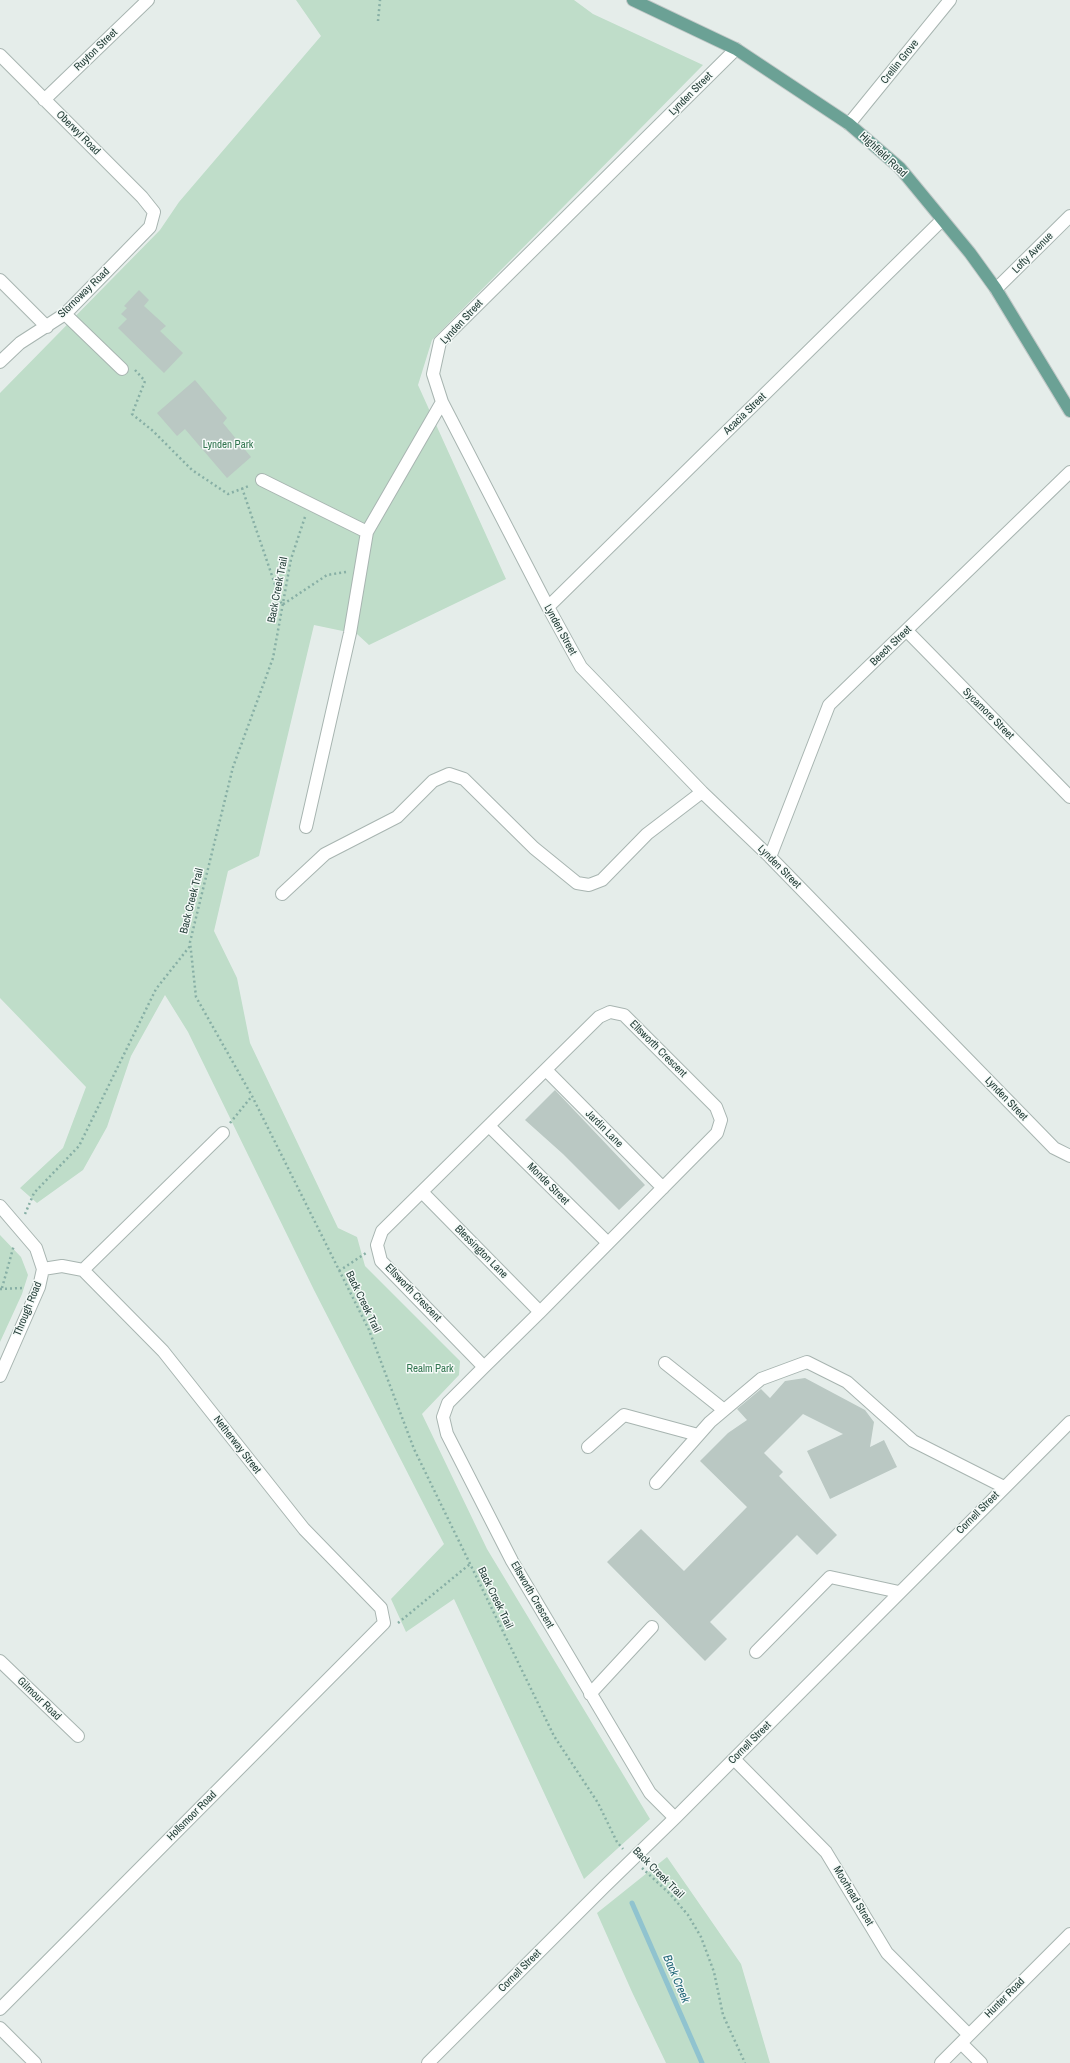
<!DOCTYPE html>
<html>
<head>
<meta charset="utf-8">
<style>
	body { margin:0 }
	canvas { display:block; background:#e5edea }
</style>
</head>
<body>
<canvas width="1070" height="2063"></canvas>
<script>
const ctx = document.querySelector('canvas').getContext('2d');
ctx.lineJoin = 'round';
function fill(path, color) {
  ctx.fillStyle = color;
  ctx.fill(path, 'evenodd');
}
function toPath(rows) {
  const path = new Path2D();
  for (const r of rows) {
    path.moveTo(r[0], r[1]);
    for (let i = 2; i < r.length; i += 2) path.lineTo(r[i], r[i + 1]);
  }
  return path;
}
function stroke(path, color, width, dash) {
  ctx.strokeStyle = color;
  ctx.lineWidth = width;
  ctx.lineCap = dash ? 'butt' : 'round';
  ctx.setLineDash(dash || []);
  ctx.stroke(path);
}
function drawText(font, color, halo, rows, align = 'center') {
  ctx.font = font + ' "Archivo Narrow",sans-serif';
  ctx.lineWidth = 3;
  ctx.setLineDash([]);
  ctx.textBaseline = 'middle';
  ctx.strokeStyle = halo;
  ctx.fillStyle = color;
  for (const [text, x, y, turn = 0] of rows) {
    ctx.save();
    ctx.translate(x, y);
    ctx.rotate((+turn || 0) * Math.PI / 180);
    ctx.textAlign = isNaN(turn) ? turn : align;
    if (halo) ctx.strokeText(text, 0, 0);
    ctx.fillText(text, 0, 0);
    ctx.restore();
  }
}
const green = toPath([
	[296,0,574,0,593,14,703,65,432,340,418,385,506,579,369,645,357,634,314,625,259,856,228,871,214,931,237,978,250,1043,338,1228,357,1237,365,1266,460,1361,459,1375,422,1414,487,1549,650,1819,584,1879,454,1599,406,1632,391,1599,444,1544,314,1290,188,1032,165,995,131,1056,107,1127,83,1170,37,1203,20,1188,63,1148,86,1087,0,998,0,393,160,230,179,202,321,36],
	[0,1235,21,1257,28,1275,22,1294,0,1342],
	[667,1857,741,1964,770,2063,666,2063,632,1992,597,1913]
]);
const stream = toPath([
	[632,1903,702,2063]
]);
const building = toPath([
	[139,290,149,300,144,306,166,326,160,331,183,353,164,373,118,328,127,319,121,314,127,308,124,306],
	[195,380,227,418,223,423,251,457,227,478,185,429,177,436,157,413],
	[555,1090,645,1185,619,1210,563,1154,525,1120],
	[805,1378,865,1410,874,1422,870,1447,884,1440,897,1467,830,1499,807,1451,843,1434,803,1414,764,1453,783,1472,779,1476,837,1535,817,1555,797,1535,710,1622,727,1639,705,1661,607,1562,641,1529,684,1571,747,1507,700,1461,728,1433,747,1420,737,1409,761,1389,770,1398,785,1381]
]);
const path = toPath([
	[378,21,380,0],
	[135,370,145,381,132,414,153,431,192,470,228,494,249,486],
	[242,488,282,605,327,575,346,572],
	[305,517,291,559,273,658,233,767,190,942,196,997,252,1096,369,1330,414,1449,554,1736,598,1803,617,1842,623,1849],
	[230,1123,252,1096],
	[25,1214,34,1193,79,1146,156,989,190,946],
	[339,1271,366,1253],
	[2,1288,14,1245],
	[0,1289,23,1288],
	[398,1623,470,1564],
	[642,1868,670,1894,688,1915,701,1937,714,1972,723,2015,745,2063]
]);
const minor = toPath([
	[736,49,440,342,433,374,442,402,548,607,581,667,702,792,770,857,1054,1148,1070,1156],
	[0,55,142,197,154,212,150,227,65,314,20,343,0,362],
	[44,100,148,0],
	[849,124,950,0],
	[0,280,47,327],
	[996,289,1070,216],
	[65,314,122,369],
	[262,480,367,532,442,402],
	[548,607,942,220],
	[907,631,1070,797],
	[306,827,350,633,367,532],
	[770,857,829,705,1070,472],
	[282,894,325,854,397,817,433,781,449,774,464,779,534,848,577,883,589,885,602,880,647,834,702,792],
	[546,1070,663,1188],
	[489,1126,608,1243],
	[422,1192,540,1312],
	[0,1206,36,1248,43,1269,39,1287,0,1376],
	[83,1270,223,1133],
	[665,1363,724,1410],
	[484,1367,381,1261,377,1245,382,1231,599,1017,610,1012,624,1015,716,1107,721,1120,717,1133,540,1312,484,1367,448,1403,443,1417,447,1434,512,1561,650,1793,675,1818],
	[588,1447,624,1415,698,1435],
	[656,1483,710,1422,761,1379,807,1362,847,1382,913,1441,1004,1487],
	[756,1652,830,1577,899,1592],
	[0,1661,78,1736],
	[590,1694,652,1627],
	[734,1759,826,1852,887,1953,969,2035],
	[0,2009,384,1623,381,1608,304,1529,163,1351,83,1270,62,1266,43,1269],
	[0,2028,35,2063],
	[961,2043,981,2063],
	[428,2063,604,1887,675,1818,1070,1422],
	[941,2063,1070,1934]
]);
const major = toPath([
	[633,0,736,49,849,124,900,168,970,253,996,289,1070,411]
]);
const streetNames = [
	["Ruyton Street",96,50,-44],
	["Crellin Grove",900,62,-51],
	["Lynden Street",691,94,-45],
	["Oberwyl Road",78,133,45],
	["Highfield Road",883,155,43],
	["Lofty Avenue",1033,253,-45],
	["Stornoway Road",84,293,-44],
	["Lynden Street",462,322,-47],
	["Acacia Street",745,414,-44],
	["Back Creek Trail",278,590,-79],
	["Lynden Street",560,630,61],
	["Beech Street",891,646,-44],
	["Sycamore Street",988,714,45],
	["Lynden Street",779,867,45],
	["Back Creek Trail",192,901,-76],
	["Ellsworth Crescent",658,1049,45],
	["Lynden Street",1006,1099,46],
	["Jardin Lane",604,1129,45],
	["Monde Street",548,1184,45],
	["Blessington Lane",481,1252,45],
	["Ellsworth Crescent",413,1293,46],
	["Back Creek Trail",363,1302,64],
	["Through Road",28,1309,-68],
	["Netherway Street",237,1445,52],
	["Cornell Street",978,1513,-45],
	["Ellsworth Crescent",532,1595,60],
	["Back Creek Trail",495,1598,64],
	["Gilmour Road",39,1699,44],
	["Cornell Street",750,1743,-45],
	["Hollsmoor Road",192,1816,-45],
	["Back Creek Trail",658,1873,45],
	["Moorhead Street",853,1896,59],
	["Cornell Street",520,1971,-45],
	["Hunter Road",1005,1998,-45]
];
const parkNames = [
	["Lynden Park",228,445],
	["Realm Park",430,1369]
];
const waterNames = [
	["Back Creek",676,1979,67]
];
fill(green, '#bfddc9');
stroke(stream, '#90c3cf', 5);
fill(building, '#bac8c3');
stroke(minor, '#a8b5b1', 14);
stroke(major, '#c2c9c8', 14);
stroke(path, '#87afa5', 2.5, [2, 3]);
stroke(minor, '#fff', 12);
stroke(major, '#6ba195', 12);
drawText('11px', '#253f39', '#f5faf8', streetNames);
drawText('11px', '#30744e', '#f5faf8', parkNames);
drawText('italic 12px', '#216678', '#f5faf8', waterNames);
</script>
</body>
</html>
